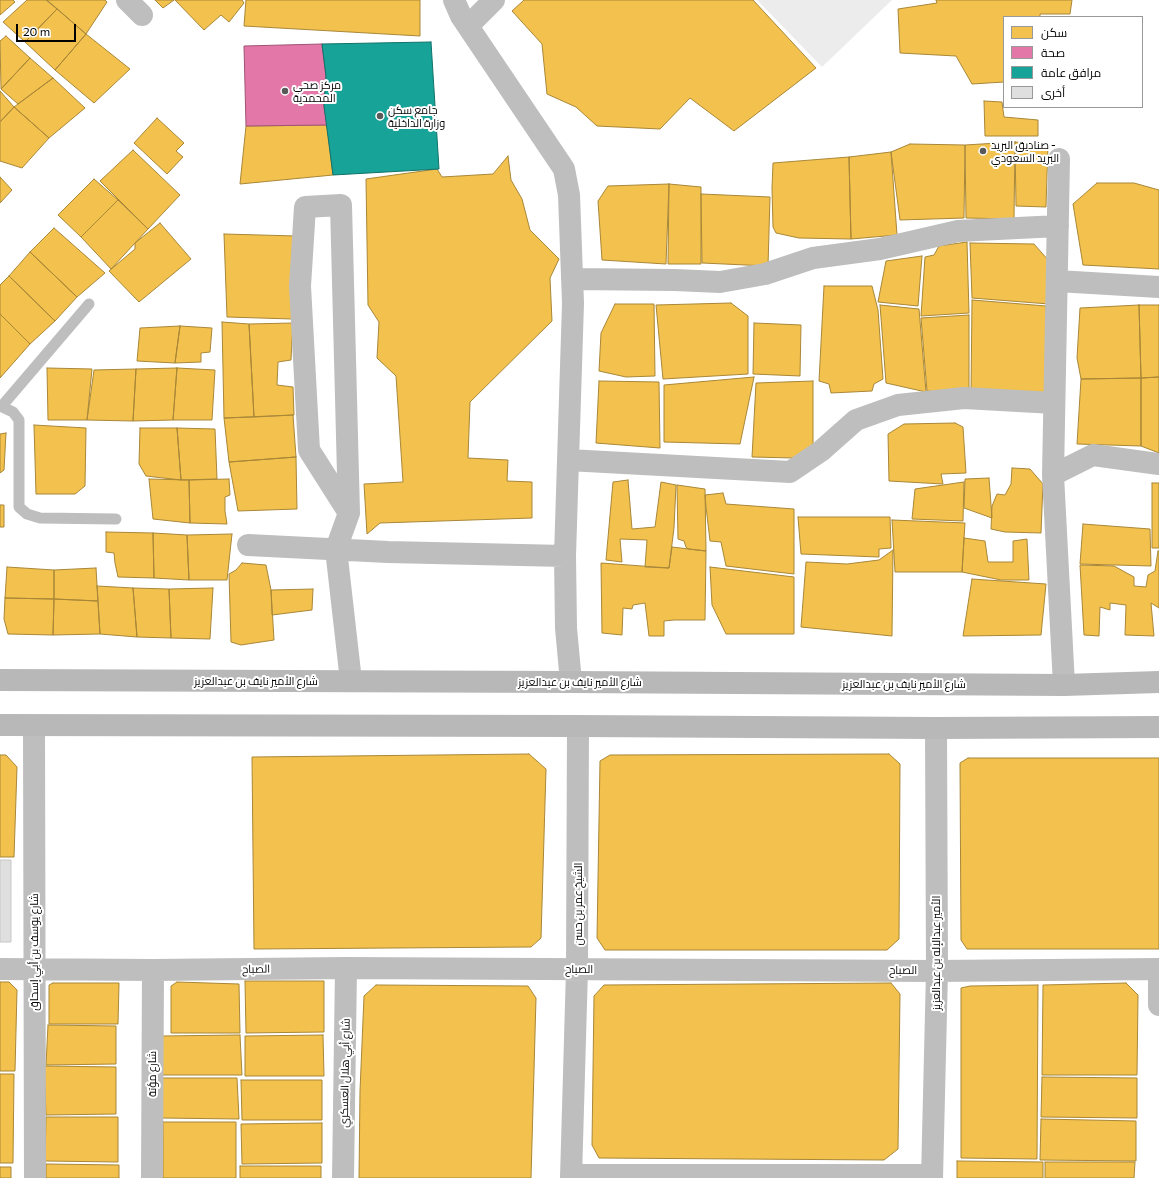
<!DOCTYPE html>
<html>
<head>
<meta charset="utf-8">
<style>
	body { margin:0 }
	#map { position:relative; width:1159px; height:1178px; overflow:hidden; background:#fff; font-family:Commissioner,Cairo,sans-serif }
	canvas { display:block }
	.legend { position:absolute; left:1003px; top:16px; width:140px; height:92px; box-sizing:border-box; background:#fff; border:1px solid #999; margin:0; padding:5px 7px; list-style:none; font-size:12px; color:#000 }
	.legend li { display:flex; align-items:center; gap:8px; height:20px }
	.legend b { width:20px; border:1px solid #999 }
	.scale { position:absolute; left:16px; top:24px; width:60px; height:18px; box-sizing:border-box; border:2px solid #000; border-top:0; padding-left:5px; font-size:12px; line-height:14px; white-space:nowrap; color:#000; -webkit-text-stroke:3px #fff; paint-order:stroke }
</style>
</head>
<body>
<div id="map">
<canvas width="1159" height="1178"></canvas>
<ul class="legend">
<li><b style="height:11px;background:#f2c14e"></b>سكن</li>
<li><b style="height:11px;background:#e377a8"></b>صحة</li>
<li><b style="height:11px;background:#17a398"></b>مرافق عامة</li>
<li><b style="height:11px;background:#dfdfdf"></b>أخرى</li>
</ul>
<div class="scale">20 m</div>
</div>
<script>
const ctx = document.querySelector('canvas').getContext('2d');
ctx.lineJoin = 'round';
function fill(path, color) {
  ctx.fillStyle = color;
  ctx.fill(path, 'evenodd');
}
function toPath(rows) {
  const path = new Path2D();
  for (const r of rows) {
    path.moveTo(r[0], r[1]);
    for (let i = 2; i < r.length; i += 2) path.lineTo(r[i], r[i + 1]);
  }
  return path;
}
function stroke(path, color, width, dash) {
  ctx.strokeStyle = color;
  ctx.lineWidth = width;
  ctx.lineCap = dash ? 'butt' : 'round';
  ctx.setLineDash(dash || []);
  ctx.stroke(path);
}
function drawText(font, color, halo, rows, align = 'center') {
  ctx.font = font + ' Commissioner,Cairo,sans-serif';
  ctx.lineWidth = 4;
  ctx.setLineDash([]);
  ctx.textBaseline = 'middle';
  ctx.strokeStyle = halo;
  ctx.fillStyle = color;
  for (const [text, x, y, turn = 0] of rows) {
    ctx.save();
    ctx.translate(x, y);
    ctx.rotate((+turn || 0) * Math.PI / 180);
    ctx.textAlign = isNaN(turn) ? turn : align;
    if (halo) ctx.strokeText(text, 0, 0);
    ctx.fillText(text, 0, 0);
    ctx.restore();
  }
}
const green = toPath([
	[757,0,892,0,822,67]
]);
const homes = toPath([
	[0,0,13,0,15,2,0,15,0,0],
	[27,0,46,0,57,9,25,42,3,22,27,0],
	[47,0,105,0,107,2,86,34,47,0],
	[155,0,174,0,163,8,155,0],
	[175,0,242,0,244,3,229,22,221,15,204,30,175,0],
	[246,0,420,0,420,36,244,26,246,0],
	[524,0,753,0,816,68,734,131,690,98,660,129,597,126,576,107,547,94,542,44,512,11,524,0],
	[936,0,1072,0,1070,14,1040,14,1040,17,1004,17,1004,82,972,84,956,56,900,53,898,9,937,3,936,0],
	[57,9,86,34,55,70,25,42,57,9],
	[86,34,130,69,94,103,55,70,86,34],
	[6,36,30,58,1,89,0,41,6,36],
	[30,58,53,78,18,104,1,89,30,58],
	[53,78,85,108,49,138,14,107,53,78],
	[0,91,14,107,0,122,0,91],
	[984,101,1002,102,1004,117,1038,120,1038,136,985,136,984,101],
	[14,107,49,138,22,168,0,161,0,122,14,107],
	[157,118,184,143,176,151,183,157,167,174,134,143,157,118],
	[327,125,333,175,240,184,246,126,327,125],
	[1015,142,1014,219,966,218,965,145,1015,142],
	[1015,142,1048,145,1046,207,1016,206,1015,142],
	[910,144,965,145,964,218,900,220,891,152,910,144],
	[133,150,180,195,148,229,100,181,133,150],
	[891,152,897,235,851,239,849,157,891,152],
	[508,156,511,180,522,199,530,230,559,259,550,278,552,321,470,402,468,458,508,460,507,481,532,482,532,518,380,523,367,534,364,484,403,482,396,376,377,358,379,322,368,305,366,179,437,169,442,177,493,174,508,156],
	[849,157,851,239,799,238,776,233,773,227,772,188,773,163,849,157],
	[0,177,12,190,0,203,0,177],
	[94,179,118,200,81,237,58,215,94,179],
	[1097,183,1134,183,1159,190,1159,269,1083,265,1073,204,1097,183],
	[669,184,666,264,602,260,598,201,608,186,669,184],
	[669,184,701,187,701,264,668,264,669,184],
	[701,194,770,197,768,266,702,263,701,194],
	[118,200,148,229,111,269,81,237,118,200],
	[160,223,191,259,139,302,109,271,135,249,135,243,160,223],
	[54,228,105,273,77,297,30,252,54,228],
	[224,234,296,236,292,319,227,317,224,234],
	[967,242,969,313,921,316,925,257,934,255,939,246,967,242],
	[970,243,1034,244,1049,261,1049,304,972,298,970,243],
	[30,252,77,297,55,321,9,276,30,252],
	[922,256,918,306,878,302,886,261,922,256],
	[9,276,55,321,30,344,0,314,0,285,9,276],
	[824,286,872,286,878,310,883,379,874,384,872,391,831,393,829,384,819,381,824,286],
	[972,300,1046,306,1047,397,971,395,972,300],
	[731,303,748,316,748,374,663,379,656,305,731,303],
	[615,304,654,304,655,376,626,377,599,371,601,333,615,304],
	[880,305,919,309,926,392,886,383,880,305],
	[1139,305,1141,378,1081,379,1077,358,1080,308,1139,305],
	[1139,305,1159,305,1159,377,1141,378,1139,305],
	[0,314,30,344,0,378,0,314],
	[969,315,969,394,927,391,921,318,969,315],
	[222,322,249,324,254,417,224,418,222,322],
	[293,323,291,360,278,362,277,385,293,387,294,415,254,417,249,324,293,323],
	[754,323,801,325,800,376,753,374,754,323],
	[180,326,175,363,137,361,140,328,180,326],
	[180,326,212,328,210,352,201,353,201,362,175,363,180,326],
	[47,368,92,369,87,420,48,420,47,368],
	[177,368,215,370,212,420,173,420,177,368],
	[177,368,173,420,133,421,136,369,177,368],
	[136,369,133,421,87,420,94,370,136,369],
	[754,377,740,444,664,442,664,385,754,377],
	[1159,377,1159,453,1141,446,1141,378,1159,377],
	[1141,378,1141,446,1077,444,1081,379,1141,378],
	[599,381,659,382,660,448,596,443,599,381],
	[813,381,813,448,794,458,752,457,756,383,813,381],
	[293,415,296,457,229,462,224,418,293,415],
	[955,423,963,427,966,473,941,474,943,484,889,481,888,434,904,424,955,423],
	[34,425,86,428,85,486,75,494,36,494,34,425],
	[140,428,177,428,181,480,146,476,139,464,140,428],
	[177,428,215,429,217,479,181,480,177,428],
	[6,433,4,470,0,473,0,434,6,433],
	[296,457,297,509,238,511,229,462,296,457],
	[1012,468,1030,469,1043,484,1041,533,1005,532,991,529,992,506,997,494,1005,495,1011,484,1012,468],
	[989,478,992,518,964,508,965,479,989,478],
	[149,479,189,480,190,523,153,519,149,479],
	[229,479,230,495,225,497,225,511,227,524,190,523,189,480,229,479],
	[628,480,632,529,655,527,661,482,676,485,674,528,669,568,645,567,647,540,620,539,622,562,606,560,613,482,628,480],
	[964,482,963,521,912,519,915,489,964,482],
	[1152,483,1159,483,1159,548,1152,548,1152,483],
	[677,485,705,489,706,551,688,549,686,547,684,541,678,539,677,485],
	[723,493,726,504,794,509,794,574,726,566,721,542,710,541,706,507,705,495,723,493],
	[0,505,4,505,4,527,0,527,0,505],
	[798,517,890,517,891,548,879,549,879,557,801,554,798,517],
	[892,520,965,523,962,572,895,572,892,520],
	[1083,524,1150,529,1151,566,1080,564,1083,524],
	[106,532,153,533,154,578,118,577,115,563,114,553,106,552,106,532],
	[153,533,187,535,189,580,154,578,153,533],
	[232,534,227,580,189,580,187,535,232,534],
	[964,538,985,541,988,562,1013,562,1013,541,1027,539,1029,580,1001,580,962,572,964,538],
	[672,547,706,551,705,620,674,620,664,621,664,636,649,636,645,603,633,605,632,609,623,608,622,635,602,633,601,563,669,568,672,547],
	[893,550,892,636,801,627,806,562,847,564,879,560,893,550],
	[1158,551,1159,551,1159,608,1151,603,1154,636,1125,635,1126,605,1110,603,1110,610,1100,607,1099,636,1084,635,1080,565,1114,566,1134,577,1134,586,1146,587,1148,575,1155,571,1158,551],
	[242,563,266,565,271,590,274,640,241,645,231,642,229,574,236,570,242,563],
	[7,567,54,570,54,599,5,598,7,567],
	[710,567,794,577,794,634,726,634,712,605,710,567],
	[96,568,98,601,54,599,54,570,96,568],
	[972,579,1046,584,1041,635,963,636,972,579],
	[97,586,133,588,137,637,100,634,97,586],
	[133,588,169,589,171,638,137,637,133,588],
	[213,588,210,639,171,638,169,589,213,588],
	[313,589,312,610,272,615,271,590,313,589],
	[5,598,54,599,53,635,8,634,4,619,5,598],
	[54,599,98,601,100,634,53,635,54,599],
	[529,754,546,769,541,938,531,947,254,949,252,757,529,754],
	[889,754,900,764,899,939,887,950,605,950,597,938,600,761,610,755,889,754],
	[0,755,6,755,17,767,14,857,0,857,0,755],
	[968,758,1159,758,1159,949,967,949,961,940,960,763,968,758],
	[245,981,324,981,324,1032,246,1033,245,981],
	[0,982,9,982,17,990,15,1071,0,1071,0,982],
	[177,982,239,984,240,1033,171,1033,171,986,177,982],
	[53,983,119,983,118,1024,49,1024,49,985,53,983],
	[891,983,900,994,898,1149,884,1160,599,1158,592,1145,594,996,604,985,891,983],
	[1126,983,1138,995,1137,1075,1042,1075,1043,985,1126,983],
	[376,985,528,986,536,998,531,1178,359,1178,360,1091,364,996,376,985],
	[1038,985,1037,1159,961,1158,961,988,970,986,1038,985],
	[48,1025,116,1026,116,1064,46,1065,48,1025],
	[240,1035,242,1075,162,1075,162,1036,240,1035],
	[323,1035,324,1076,245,1076,245,1036,323,1035],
	[44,1066,116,1067,116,1114,46,1115,44,1066],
	[0,1074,14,1074,13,1163,0,1163,0,1074],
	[1042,1077,1137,1078,1137,1118,1041,1117,1042,1077],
	[161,1078,237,1078,239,1119,161,1118,161,1078],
	[241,1080,322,1080,322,1120,242,1120,241,1080],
	[46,1117,118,1117,118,1162,45,1161,46,1117],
	[1041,1119,1136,1121,1136,1161,1040,1160,1041,1119],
	[163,1122,236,1122,236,1178,163,1178,163,1122],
	[322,1123,322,1163,242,1164,241,1124,322,1123],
	[957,1161,1043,1162,1043,1178,957,1178,957,1161],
	[1045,1162,1135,1162,1134,1178,1045,1178,1045,1162],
	[46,1164,119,1165,119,1178,46,1178,46,1164],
	[240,1166,321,1166,321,1178,240,1178,240,1166],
	[0,1167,11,1167,11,1178,0,1178,0,1167]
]);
const health = toPath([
	[322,44,326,76,324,106,327,125,246,126,244,46,322,44]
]);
const public = toPath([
	[431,42,439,169,333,175,324,106,326,76,322,44,431,42]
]);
const building = toPath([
	[0,860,11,860,11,942,0,942,0,860]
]);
const lane = toPath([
	[0,406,13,412,19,420,19,507,27,514,40,518,116,519],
	[2,406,89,304]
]);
const street = toPath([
	[127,0,142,15],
	[454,0,461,16,564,169,569,195,573,303,565,556,566,628,571,682],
	[468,26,494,0],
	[1059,159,1053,475,1064,685],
	[572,279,675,280,720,282,765,274,813,258,880,249,958,231,1058,226],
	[1057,281,1159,287],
	[568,460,790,472,821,451,856,420,898,405,964,398,1054,403],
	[1053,475,1093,455,1159,464],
	[349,513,309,450,300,286,305,207,341,205,349,513,336,549,351,681],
	[248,545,388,552,565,556],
	[34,726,35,1178],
	[0,969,153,970,346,968,937,971,1159,969],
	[1159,969,1159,1005],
	[571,1175,932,1175],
	[152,1178,153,970],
	[343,1178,346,968],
	[571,1178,577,969,578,726],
	[932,1178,937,971,936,728]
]);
const secondary = toPath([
	[0,680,571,682,1064,685,1159,682],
	[0,725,578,726,936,728,1159,727]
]);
const markers = [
	[285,91,4,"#595959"],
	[380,116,4,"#595959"],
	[983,151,4,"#595959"]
];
const poiNames = [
	["مركز صحي",293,85],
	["المحمدية",293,98],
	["جامع سكن",388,110],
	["وزارة الداخلية",388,123],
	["صناديق البريد -",991,145],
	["البريد السعودي",991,158]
];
const streetNames = [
	["شارع الأمير نايف بن عبدالعزيز",256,681],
	["شارع الأمير نايف بن عبدالعزيز",580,682],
	["شارع الأمير نايف بن عبدالعزيز",904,684],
	["الشيخ عمر بن حسن",578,904,-90],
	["شارع يوسف بن أبي إسحاق",34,952,-90],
	["الأمير عبدالإله بن عبدالعزيز",936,953,-90],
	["الصباح",256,969,-1],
	["الصباح",579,969],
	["الصباح",903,970],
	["شارع أبي هلال العسكري",345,1073,-89],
	["شارع مؤتة",152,1074,-90]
];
fill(green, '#ececec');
fill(homes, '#f2c14e');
stroke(homes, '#a98737', 1);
fill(health, '#e377a8');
stroke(health, '#9f5376', 1);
fill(public, '#17a398');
stroke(public, '#10726a', 1);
fill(building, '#dfdfdf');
stroke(building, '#c7c7c7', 1);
stroke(lane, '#bebebe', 11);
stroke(street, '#bebebe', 22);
stroke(secondary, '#b8b8b8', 22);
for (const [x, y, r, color] of markers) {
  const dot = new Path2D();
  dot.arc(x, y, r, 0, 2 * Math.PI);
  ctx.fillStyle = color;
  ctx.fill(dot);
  stroke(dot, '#fff', 1.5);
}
drawText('11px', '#000', '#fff', poiNames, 'left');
drawText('11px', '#000', '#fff', streetNames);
</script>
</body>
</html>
